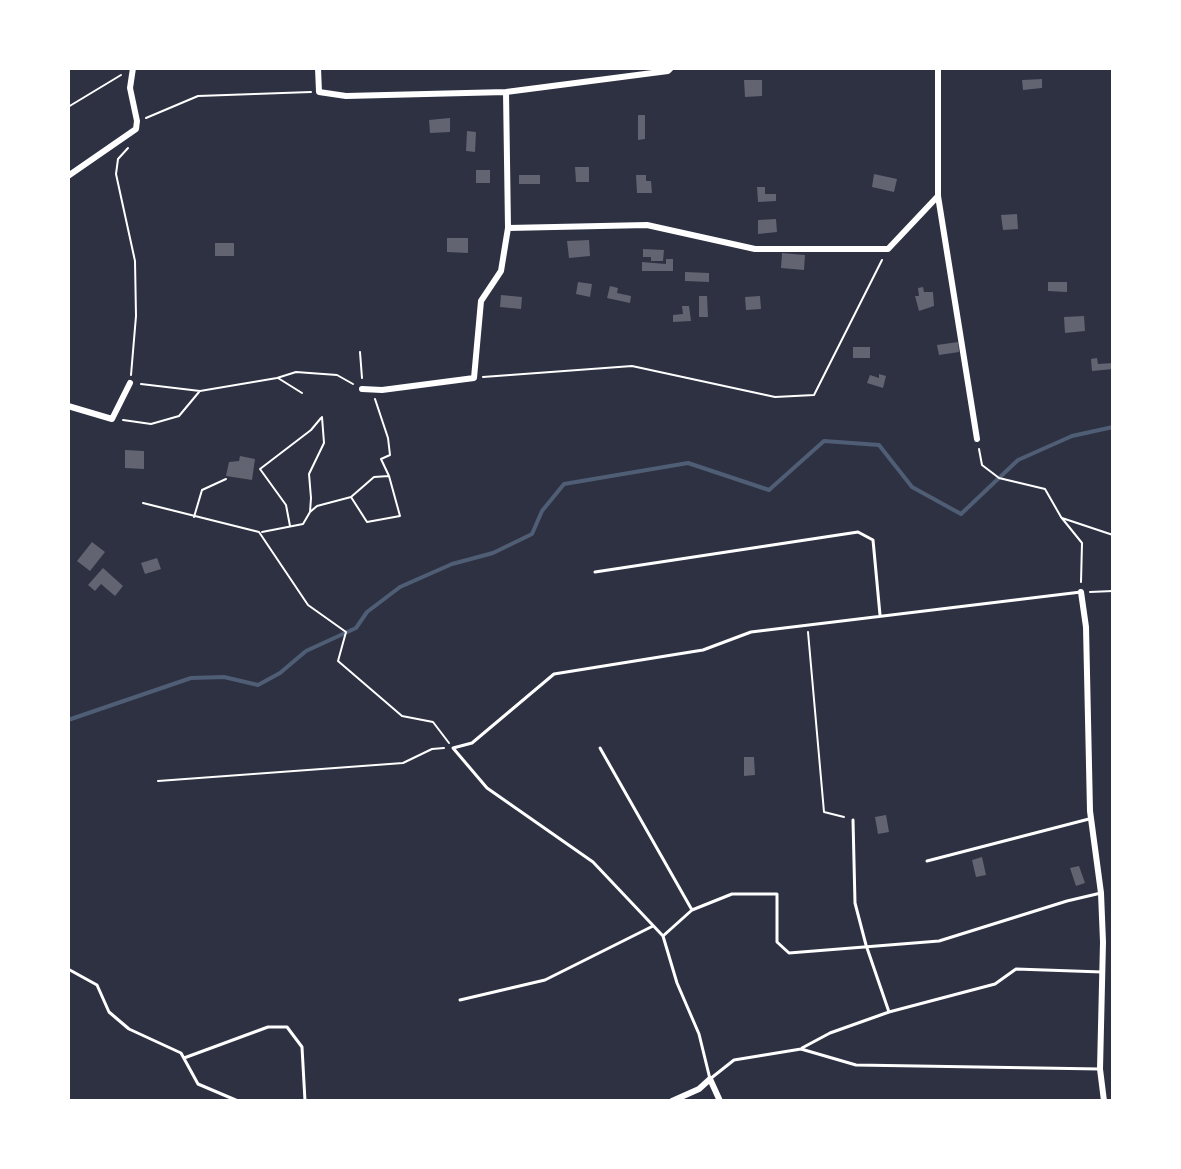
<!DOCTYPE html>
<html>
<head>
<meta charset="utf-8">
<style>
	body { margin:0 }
	#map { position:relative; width:1181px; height:1169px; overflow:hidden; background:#2d3142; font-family:"Sofia Sans Condensed",sans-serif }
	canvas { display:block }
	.frame { position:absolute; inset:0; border:70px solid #fff; pointer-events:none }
</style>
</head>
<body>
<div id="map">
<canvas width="1181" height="1169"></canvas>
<div class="frame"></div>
</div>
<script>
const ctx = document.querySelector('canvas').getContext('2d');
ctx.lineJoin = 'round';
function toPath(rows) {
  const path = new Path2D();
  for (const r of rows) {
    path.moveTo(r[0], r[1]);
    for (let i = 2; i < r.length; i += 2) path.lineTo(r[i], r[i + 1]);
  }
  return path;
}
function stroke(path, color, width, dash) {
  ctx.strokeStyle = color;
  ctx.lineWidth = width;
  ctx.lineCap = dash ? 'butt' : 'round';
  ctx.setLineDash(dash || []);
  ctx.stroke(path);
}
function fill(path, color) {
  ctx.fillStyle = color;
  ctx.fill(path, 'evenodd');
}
const stream = toPath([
	[68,720,191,678,224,677,258,685,280,673,306,651,356,628,367,612,400,587,452,564,493,553,532,534,542,511,564,484,688,463,769,490,824,441,879,445,912,487,961,514,1018,460,1072,436,1113,427]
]);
const building = toPath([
	[1042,79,1042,88,1023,90,1022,80],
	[744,80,762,80,762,96,745,97],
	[638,115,645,115,645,139,638,140],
	[450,118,450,132,430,133,429,120],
	[467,131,476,132,475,152,466,151],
	[575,167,589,167,589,182,576,182],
	[476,170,490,170,490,183,476,183],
	[874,174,897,179,894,192,872,187],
	[519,175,540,175,540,184,519,184],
	[636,175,646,175,646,181,651,181,652,193,637,193],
	[757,187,765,187,765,194,776,194,776,201,758,202],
	[1017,214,1018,229,1003,230,1001,215],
	[776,219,777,232,758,234,758,220],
	[447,238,468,238,468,253,447,252],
	[589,240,590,256,569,258,567,241],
	[215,243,234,243,234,256,215,256],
	[643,249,664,250,663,261,651,261,651,257,643,257],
	[782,253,805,255,804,270,781,268],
	[666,259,673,259,673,271,642,271,642,262,666,264],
	[685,272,709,273,709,282,685,281],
	[578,282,592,284,590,297,576,294],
	[1048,282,1067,282,1067,292,1048,291],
	[610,286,618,288,617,293,631,296,630,303,607,298],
	[923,287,924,292,933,292,934,306,919,311,915,296,919,296,918,288],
	[501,295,522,297,521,309,500,307],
	[699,296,707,296,708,317,699,317],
	[760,296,761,309,746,310,745,297],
	[682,306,689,306,691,321,673,322,673,315,683,314],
	[1084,316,1085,331,1065,333,1064,317],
	[958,342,959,352,939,355,937,345],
	[853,347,870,347,870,358,853,358],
	[1097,358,1098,364,1113,363,1113,369,1092,371,1091,359],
	[879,374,886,376,883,388,867,383,870,375,879,378],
	[125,450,144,451,144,469,125,468],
	[240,456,255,459,252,480,226,476,229,462,239,461],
	[92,542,105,552,90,571,77,561],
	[157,558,161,569,145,574,141,563],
	[103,568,123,586,115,596,101,584,95,591,88,585],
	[744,757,754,757,755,775,744,776],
	[886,815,889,832,878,834,875,817],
	[982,857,986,875,976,877,972,860],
	[1079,866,1085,883,1076,886,1070,868]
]);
const path = toPath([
	[68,107,121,75],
	[146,118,198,96,311,92],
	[128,148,118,159,116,174,135,261,136,316,131,375],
	[360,352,362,378],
	[483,377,632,366,775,397,814,395,882,260],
	[278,378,302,393],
	[141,384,200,391,277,378,296,372,337,375,353,384],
	[375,399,388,438,390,455,381,459,389,476],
	[123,420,151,424,179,416,199,392],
	[979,449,982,465,999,478,1045,489,1061,517,1082,543,1081,582],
	[143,503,259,532,308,605,346,632,338,661,402,716,433,722,449,743],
	[310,512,317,506,351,497,367,522,400,516,389,476,374,477,351,497],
	[194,517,202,490,226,479],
	[1062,518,1113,535],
	[290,526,286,505,260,469,311,430,321,418],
	[262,532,303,524,310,512,311,498,309,474,324,443,322,417],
	[1090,592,1113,591],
	[808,632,824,812,844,817],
	[158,781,403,763,432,749,444,748]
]);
const service = toPath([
	[595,572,858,532,873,540,880,615],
	[1081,592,751,632,703,650,554,674,472,743,453,748,487,788,593,862,663,936,677,983,699,1034,710,1079,734,1060,801,1049,856,1065,1100,1069],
	[600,748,692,910,663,936],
	[853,820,855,903,866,945,889,1012],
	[927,861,1089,819],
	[692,910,732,894,777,894,777,942,789,953,939,941,1067,901,1101,893],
	[68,969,97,985,109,1012,129,1029,181,1053,198,1084,238,1101],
	[460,1000,545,980,653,926],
	[802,1048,830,1033,889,1012,995,984,1016,969,1102,972],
	[184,1058,268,1027,287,1027,302,1047,305,1101]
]);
const minor = toPath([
	[318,68,319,92,346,96,506,92,668,71,671,68],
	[938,68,938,196,977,439],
	[68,176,136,129,137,121,130,88,133,68],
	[508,228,647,225,755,249,888,249,938,196],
	[362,389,382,390,474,378,481,301,501,271,508,228,506,92],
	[68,406,112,419,130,383],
	[1081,592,1086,627,1090,811,1101,893,1103,942,1100,1069,1104,1101],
	[672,1101,699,1089,710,1079,720,1101]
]);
stroke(stream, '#4f5d75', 4);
fill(building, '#626471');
stroke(path, '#fff', 2);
stroke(service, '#fff', 3);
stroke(minor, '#fff', 6);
</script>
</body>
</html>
